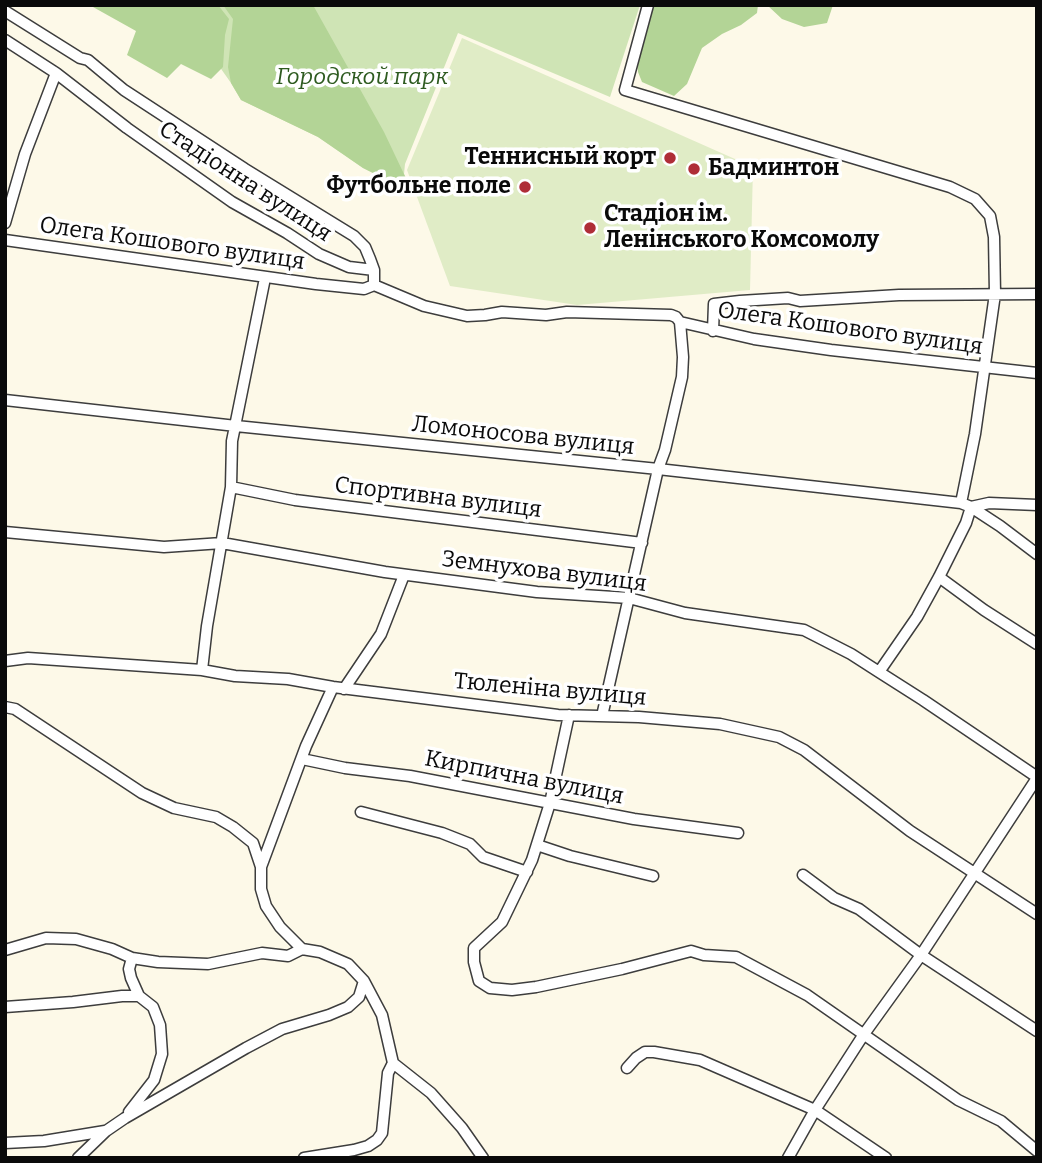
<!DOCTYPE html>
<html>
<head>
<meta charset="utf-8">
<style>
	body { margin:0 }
	#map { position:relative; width:1042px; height:1163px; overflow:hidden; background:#fdf9e8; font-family:Bitter,serif }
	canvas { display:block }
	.frame { position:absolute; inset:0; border:7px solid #0a0a0a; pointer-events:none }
</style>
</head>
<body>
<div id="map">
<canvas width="1042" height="1163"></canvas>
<div class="frame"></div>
</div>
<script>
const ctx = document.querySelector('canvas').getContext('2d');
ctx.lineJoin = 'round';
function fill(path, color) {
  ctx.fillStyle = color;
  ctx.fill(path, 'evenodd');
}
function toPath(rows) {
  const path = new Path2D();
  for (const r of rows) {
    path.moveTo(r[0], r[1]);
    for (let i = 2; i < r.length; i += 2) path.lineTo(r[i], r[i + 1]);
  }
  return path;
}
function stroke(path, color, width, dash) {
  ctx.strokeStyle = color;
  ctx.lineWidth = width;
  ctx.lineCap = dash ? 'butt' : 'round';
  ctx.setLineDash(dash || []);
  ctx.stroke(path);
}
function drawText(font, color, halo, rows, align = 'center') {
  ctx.font = font + ' Bitter,serif';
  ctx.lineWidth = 7;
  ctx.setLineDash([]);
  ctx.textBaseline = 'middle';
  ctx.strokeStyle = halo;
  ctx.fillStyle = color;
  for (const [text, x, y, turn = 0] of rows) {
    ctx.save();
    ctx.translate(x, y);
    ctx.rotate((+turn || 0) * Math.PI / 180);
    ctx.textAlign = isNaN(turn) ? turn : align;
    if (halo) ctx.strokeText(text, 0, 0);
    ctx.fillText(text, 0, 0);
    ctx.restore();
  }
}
const green = toPath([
	[176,5,640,5,610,97,458,33,405,164,404,174,413,193,363,168,318,137,241,100,231,83]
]);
const forest = toPath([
	[93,5,218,5,229,19,225,35,223,67,211,79,181,64,167,78,127,55,136,31,93,7],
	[223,5,313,5,384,132,413,193,363,168,318,137,241,100,231,83,228,67,233,19],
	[654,5,758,5,757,13,741,25,722,34,702,48,687,84,674,96,642,82,638,72,637,62],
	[767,5,833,5,827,23,804,27,782,19]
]);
const pitch = toPath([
	[462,38,753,167,750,290,577,305,450,286,407,170]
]);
const minor = toPath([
	[648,5,625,90,950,187,975,199,990,216,994,237,995,294,975,434,961,503],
	[5,11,80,58,88,60,124,90,245,169,354,236,365,247,370,259,374,270,374,285,364,289,316,284,5,240],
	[5,40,56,73,127,128,232,202,287,233,319,254,349,267,374,270],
	[5,223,25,154,56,73],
	[374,285,424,306,467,316,485,315,502,312,546,315,567,312,671,315,676,317,680,322,754,339,831,350,1037,373],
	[713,331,714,304,740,301,788,298,800,301,899,295,1037,294],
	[5,400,236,426,658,469,961,503,971,507,989,503,1037,505],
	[231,487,295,500,642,543],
	[5,532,164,547,222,543,385,572,537,592,629,598,685,613,804,630,851,654,879,672,923,700,1037,777],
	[939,577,984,610,1037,644],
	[5,661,28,658,202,670,235,676,288,679,333,687,558,715,639,717,720,724,779,737,804,750,910,831,1037,914],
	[202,670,207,626,231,487,232,441,265,278],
	[879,672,917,617,939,577,966,523,971,507,1000,526,1037,554],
	[333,687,306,746,261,867,261,889,266,906,280,927,302,949,320,952,348,964,364,981,382,1015,393,1063,431,1093,462,1128,483,1158],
	[344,689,381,634,404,575],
	[5,707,15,709,142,793,174,808,216,817,233,827,253,843,261,867],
	[569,715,550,803,532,860,502,922,474,948,474,962,479,981,490,988,512,990,536,987,622,969,691,951,704,955,736,957,807,995,958,1100,1001,1121,1037,1151],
	[602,716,658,469,665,450,682,377,683,357,680,322],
	[302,759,345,768,410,776,634,819,738,833],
	[361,812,442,833,470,844,483,857,527,872],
	[537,845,570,856,653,876],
	[803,875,834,898,859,909,921,955,1037,1031],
	[5,950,46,938,76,939,112,949,132,958,158,962,208,964,262,953,288,956,302,949],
	[5,1007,73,1002,122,996,139,996],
	[627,1068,636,1058,645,1052,654,1052,700,1060,815,1110,886,1158],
	[129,1112,154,1080,162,1054,160,1025,153,1007,139,996,131,978,129,969,132,958],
	[5,1143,44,1141,105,1131],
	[78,1158,106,1131,125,1118,246,1048,282,1029,329,1015,348,1007,359,997,364,981],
	[304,1158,354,1150,368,1146,377,1140,382,1133,388,1073,393,1063],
	[788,1158,815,1110,864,1034,921,955,1037,778]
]);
const markers = [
	[670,158,7,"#af2d37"],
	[694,169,7,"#af2d37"],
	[525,187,7,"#af2d37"],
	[590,228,7,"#af2d37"]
];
const parkNames = [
	["Городской парк",362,78]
];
const poiNames = [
	["Теннисный корт",656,158],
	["Бадминтон",708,169,"left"],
	["Футбольне поле",511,187],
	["Стадіон ім.",604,215,"left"],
	["Ленінського Комсомолу",604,241,"left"]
];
const streetNames = [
	["Стадіонна вулиця",245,182,33],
	["Олега Кошового вулиця",172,244,8],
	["Олега Кошового вулиця",850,329,8],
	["Ломоносова вулиця",523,436,6],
	["Спортивна вулиця",438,498,7],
	["Земнухова вулиця",544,572,7],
	["Тюленіна вулиця",550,690,5],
	["Кирпична вулиця",524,778,11]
];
fill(green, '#cfe4b5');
fill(forest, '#b3d496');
fill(pitch, '#e0ecc6');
stroke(minor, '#3d3d3d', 13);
stroke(minor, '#fff', 10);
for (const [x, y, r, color] of markers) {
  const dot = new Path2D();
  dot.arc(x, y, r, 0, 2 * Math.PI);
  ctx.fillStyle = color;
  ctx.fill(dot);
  stroke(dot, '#fff', 2.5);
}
drawText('italic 23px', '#2e5b20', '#fff', parkNames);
drawText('bold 23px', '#0a0a0a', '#fff', poiNames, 'right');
drawText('23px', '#0a0a0a', '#fff', streetNames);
</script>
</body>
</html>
